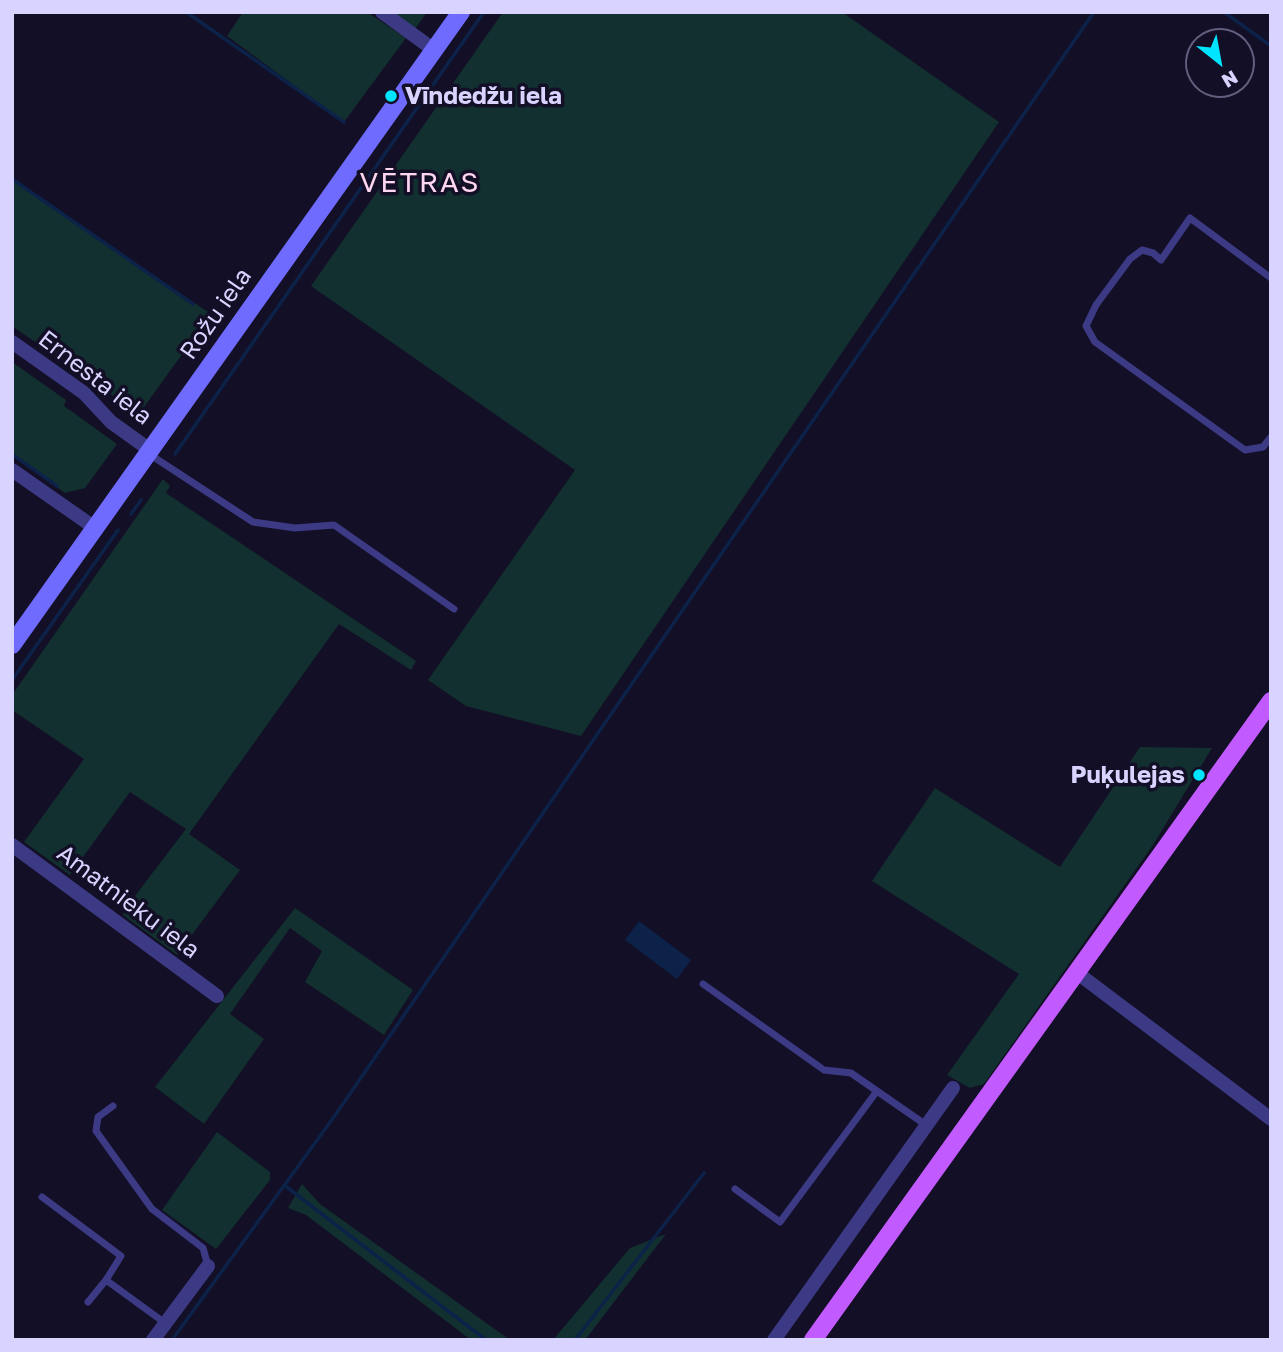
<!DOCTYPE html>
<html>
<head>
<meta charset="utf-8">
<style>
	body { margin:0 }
	#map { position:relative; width:1283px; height:1352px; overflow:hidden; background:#130f26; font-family:"Golos Text",sans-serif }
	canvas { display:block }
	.frame { position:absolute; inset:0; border:14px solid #d9d4ff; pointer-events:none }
	.north { position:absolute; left:1185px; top:28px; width:70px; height:70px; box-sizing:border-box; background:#130f26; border:2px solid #625e7d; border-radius:50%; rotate:149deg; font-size:19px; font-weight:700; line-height:28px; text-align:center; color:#d9d4ff }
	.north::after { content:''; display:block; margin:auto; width:24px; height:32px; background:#00e5ff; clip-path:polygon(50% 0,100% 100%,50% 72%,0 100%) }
</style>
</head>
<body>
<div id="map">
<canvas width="1283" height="1352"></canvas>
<div class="frame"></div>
<div class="north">N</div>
</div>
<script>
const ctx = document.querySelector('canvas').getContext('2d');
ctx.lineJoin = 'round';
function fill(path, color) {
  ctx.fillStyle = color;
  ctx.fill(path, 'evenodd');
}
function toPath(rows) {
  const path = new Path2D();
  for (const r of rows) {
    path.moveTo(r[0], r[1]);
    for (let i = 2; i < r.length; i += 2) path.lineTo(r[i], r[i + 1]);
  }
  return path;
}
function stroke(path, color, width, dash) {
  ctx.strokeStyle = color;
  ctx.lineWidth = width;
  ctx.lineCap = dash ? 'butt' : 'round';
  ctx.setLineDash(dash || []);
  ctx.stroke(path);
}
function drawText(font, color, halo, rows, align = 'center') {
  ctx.font = font + ' "Golos Text",sans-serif';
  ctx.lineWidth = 7;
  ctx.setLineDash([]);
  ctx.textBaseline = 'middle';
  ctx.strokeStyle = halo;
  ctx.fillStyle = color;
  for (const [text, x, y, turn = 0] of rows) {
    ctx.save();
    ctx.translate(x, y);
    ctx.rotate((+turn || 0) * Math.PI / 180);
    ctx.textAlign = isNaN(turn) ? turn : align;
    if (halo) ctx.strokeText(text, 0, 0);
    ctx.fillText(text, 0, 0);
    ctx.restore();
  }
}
const green = toPath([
	[243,12,367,12,406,38,344,122,227,36],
	[391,12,427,12,415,29],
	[503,12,842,12,999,122,581,736,466,706,428,680,575,470,311,286],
	[12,180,211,314,139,414,12,326],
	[12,362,66,400,64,406,117,444,85,488,65,493,12,455],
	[163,479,170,486,166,493,416,661,411,670,339,624,189,834,240,870,177,955,123,915,125,909,186,829,130,792,70,875,24,842,84,759,12,710,12,695],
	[1140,747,1212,748,1153,845,984,1084,970,1088,947,1075,1019,974,872,881,935,788,1060,867],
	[295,908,413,990,384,1035,305,982,322,951,290,928,230,1014,264,1039,204,1124,155,1087],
	[217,1132,270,1172,270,1180,216,1249,162,1210],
	[302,1184,320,1204,510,1340,471,1340,306,1215,288,1208],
	[666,1234,585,1340,553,1340,630,1248]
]);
const water = toPath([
	[639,921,691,960,677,979,625,940]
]);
const stream = toPath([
	[186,12,344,122],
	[1224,12,1271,46],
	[12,179,193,304],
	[12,454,57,486],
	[175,454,484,12],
	[131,514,141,500],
	[12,680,118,530],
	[284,1185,486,1340],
	[172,1340,336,1114,1094,12],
	[575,1340,704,1173]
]);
const lane = toPath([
	[1271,278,1190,218,1161,260,1153,253,1142,250,1130,259,1096,305,1086,326,1095,342,1245,450,1263,447,1271,437],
	[149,454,253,522,295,528,334,525,454,609],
	[703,984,824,1070,851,1073,926,1125],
	[113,1106,98,1117,96,1131,152,1209,203,1248,208,1266],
	[735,1189,780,1222,877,1091],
	[42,1197,121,1256,106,1280,88,1302],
	[106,1280,165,1323]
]);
const street = toPath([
	[382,12,434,50],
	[12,342,84,393,111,422,150,450],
	[12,470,95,528],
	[12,845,217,996],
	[1076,972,1271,1119],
	[153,1340,208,1266],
	[774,1340,953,1088]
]);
const secondary = toPath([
	[12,645,461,12]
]);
const primary = toPath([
	[813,1340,1271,701]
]);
const markers = [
	[391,96,7,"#00e5ff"],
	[1199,775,7,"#00e5ff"]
];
const poiNames = [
	["Vīndedžu iela",405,96],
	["Puķulejas",1185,775,"right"]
];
const streetNames = [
	["Rožu iela",216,314,-55],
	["Ernesta iela",95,378,38],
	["Amatnieku iela",128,902,37]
];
const quarterNames = [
	["VĒTRAS",420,183]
];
fill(green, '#12302f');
fill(water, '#0c2248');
stroke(stream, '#0c2248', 3.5);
stroke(lane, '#3d3a85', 7);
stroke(street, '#3d3a85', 14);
stroke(secondary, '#6f6bff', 18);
stroke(primary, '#c25bff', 18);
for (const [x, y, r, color] of markers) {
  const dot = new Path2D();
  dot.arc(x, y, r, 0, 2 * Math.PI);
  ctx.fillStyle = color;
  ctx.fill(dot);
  stroke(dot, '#130f26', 2.5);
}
drawText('bold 24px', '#d9d4ff', '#130f26', poiNames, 'left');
drawText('24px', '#d9d4ff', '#130f26', streetNames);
ctx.letterSpacing = '2px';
drawText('28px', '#ffd6f0', '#130f26', quarterNames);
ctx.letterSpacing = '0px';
</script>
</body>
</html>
